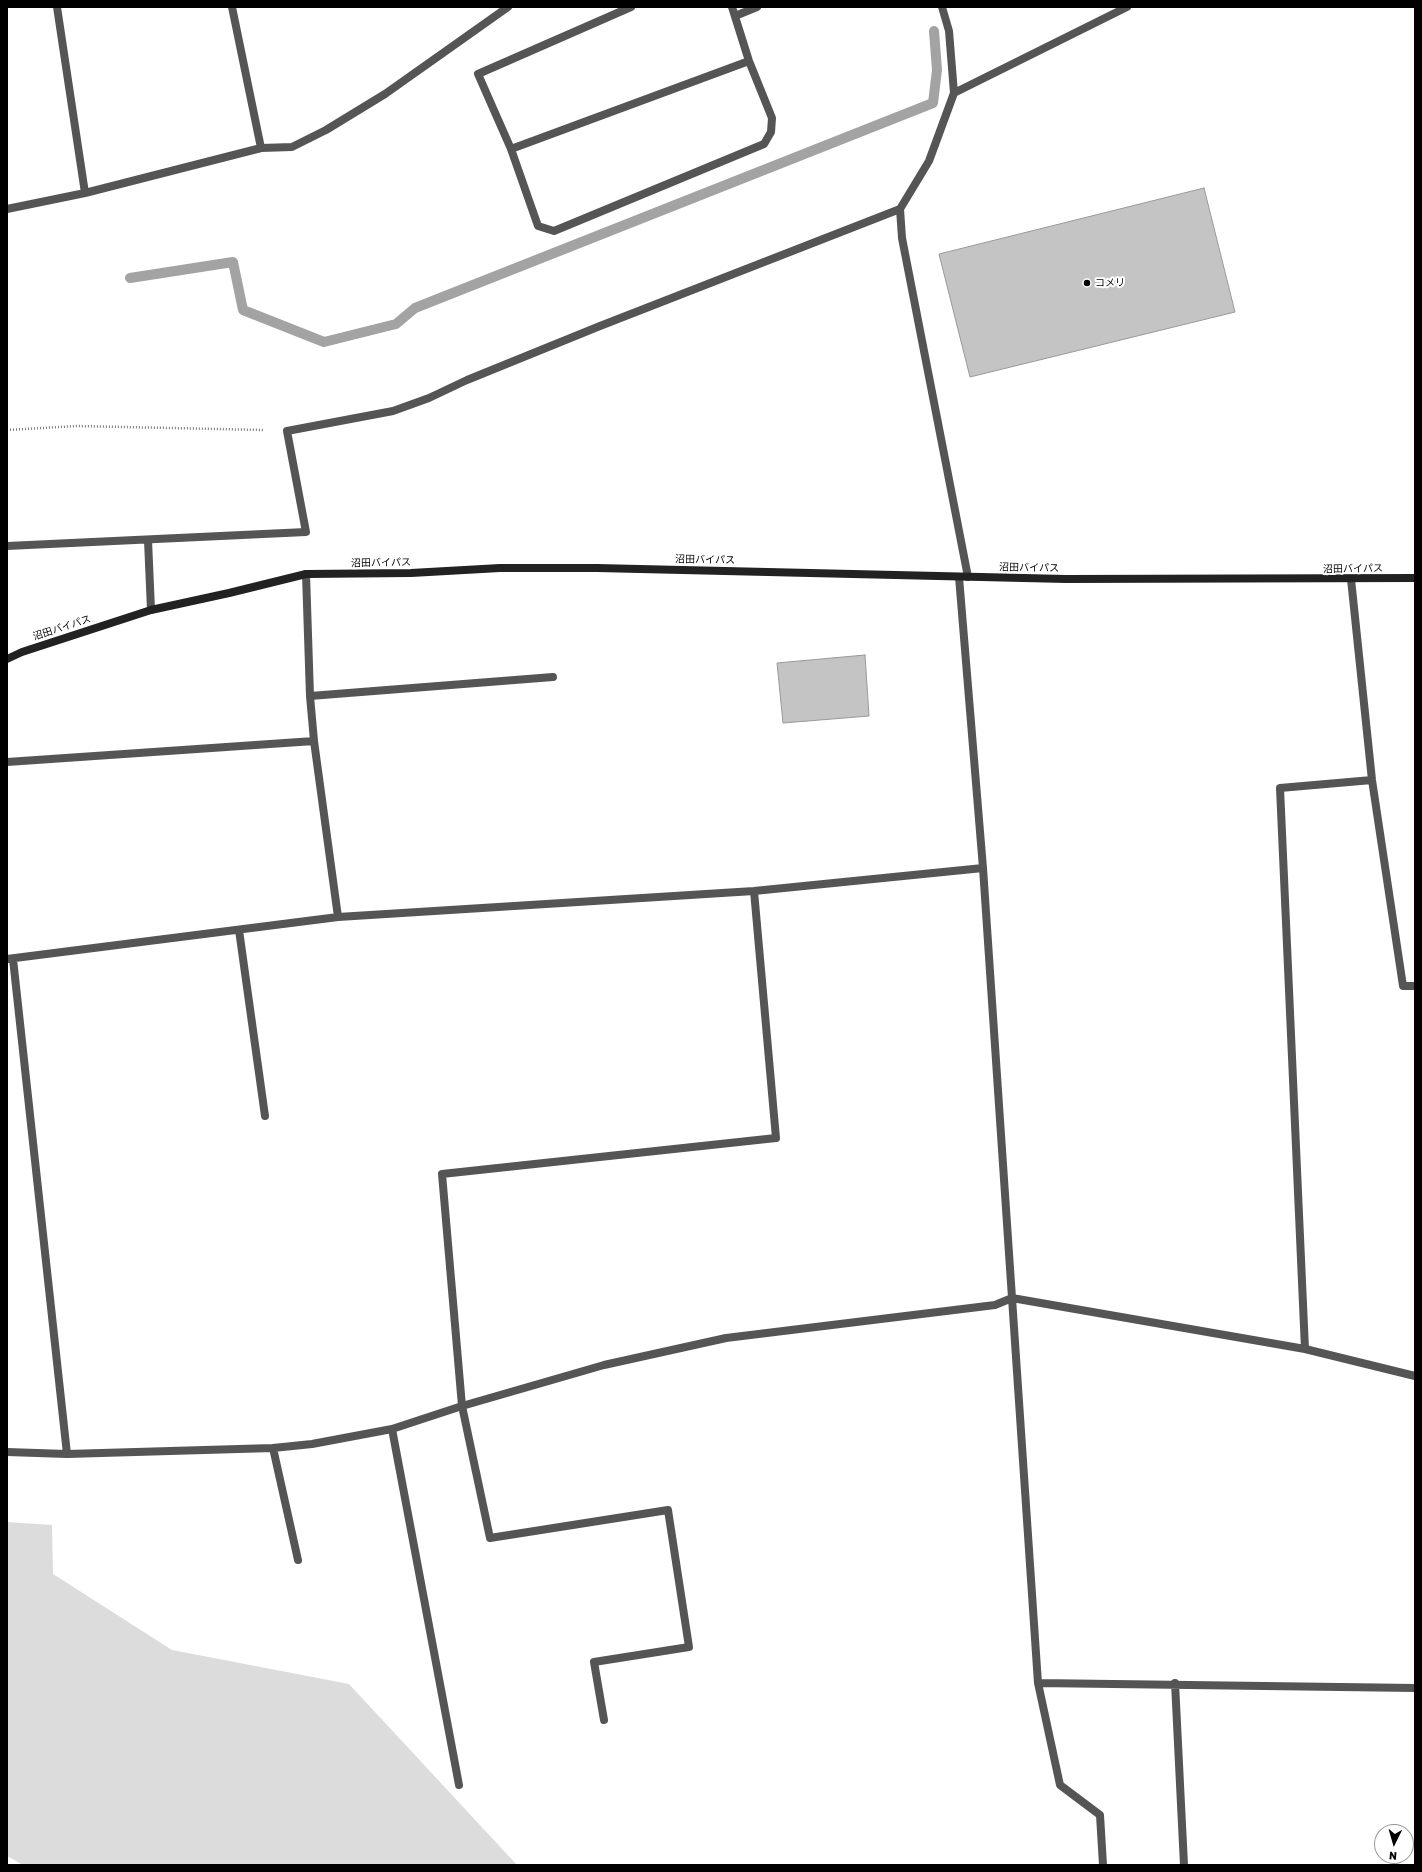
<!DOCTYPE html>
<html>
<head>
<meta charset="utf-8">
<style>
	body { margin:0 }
	#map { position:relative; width:1422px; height:1872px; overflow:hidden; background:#fff; font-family:Rubik,sans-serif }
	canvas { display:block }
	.frame { position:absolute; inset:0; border:8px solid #000; pointer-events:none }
	.north { position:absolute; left:1374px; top:1824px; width:40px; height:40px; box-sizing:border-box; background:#fff; border:1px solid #999; border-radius:50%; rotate:185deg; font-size:11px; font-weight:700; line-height:16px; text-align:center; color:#000 }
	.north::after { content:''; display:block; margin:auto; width:14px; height:18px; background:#000; clip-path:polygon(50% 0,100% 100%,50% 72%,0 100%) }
</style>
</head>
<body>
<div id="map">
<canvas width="1422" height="1872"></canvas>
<div class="frame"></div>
<div class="north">N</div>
</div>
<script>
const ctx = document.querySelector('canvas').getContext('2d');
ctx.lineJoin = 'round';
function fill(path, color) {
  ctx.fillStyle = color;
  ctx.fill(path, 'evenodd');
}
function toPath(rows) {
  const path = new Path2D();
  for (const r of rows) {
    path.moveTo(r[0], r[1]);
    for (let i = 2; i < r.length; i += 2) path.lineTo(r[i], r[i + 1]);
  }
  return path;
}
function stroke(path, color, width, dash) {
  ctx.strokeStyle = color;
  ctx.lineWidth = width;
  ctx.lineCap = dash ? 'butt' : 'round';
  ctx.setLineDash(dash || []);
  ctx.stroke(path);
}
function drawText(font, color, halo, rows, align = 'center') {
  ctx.font = font + ' Rubik,"Noto Sans JP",sans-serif';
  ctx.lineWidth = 4;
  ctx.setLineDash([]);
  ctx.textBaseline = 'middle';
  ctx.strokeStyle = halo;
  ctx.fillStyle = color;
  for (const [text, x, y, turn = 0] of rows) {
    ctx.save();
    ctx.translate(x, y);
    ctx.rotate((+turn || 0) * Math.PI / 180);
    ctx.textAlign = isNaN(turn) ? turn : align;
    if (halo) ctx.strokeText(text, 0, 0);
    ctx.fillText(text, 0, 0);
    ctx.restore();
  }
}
const green = toPath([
	[7,1522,52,1525,53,1574,172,1650,349,1684,517,1865,23,1865,7,1856]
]);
const stream = toPath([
	[130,278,233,262,243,310,324,342,396,324,415,308,933,103,937,70,934,31]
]);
const building = toPath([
	[1204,188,1235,312,970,377,939,254,1204,188],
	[865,655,869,716,783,723,777,663,865,655]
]);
const path = toPath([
	[7,430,77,426,264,430]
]);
const street = toPath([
	[57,7,85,193],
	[232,7,261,148],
	[631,7,478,74,511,149,538,226,554,231,764,144,771,132,772,118,749,61,732,7],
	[942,7,949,31,954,93,929,161,900,209,902,238,968,577],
	[735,16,757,7],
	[954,93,1127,7],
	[511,149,749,61],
	[7,209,85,193,261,148,292,147,326,130,385,94,508,7],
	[148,540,151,610],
	[7,546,306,532,287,431,393,411,429,398,467,380,600,326,900,209],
	[306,574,310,696,314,741,338,917],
	[959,577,983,868,1038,1683,1060,1785,1100,1815,1103,1865],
	[1351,579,1372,780,1403,986,1415,986],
	[310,696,553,677],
	[7,762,314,741],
	[239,930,265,1116],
	[7,959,338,917,754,891,983,868],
	[13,959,67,1454],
	[1305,1349,1280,788,1372,780],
	[392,1429,459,1785],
	[273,1448,298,1560],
	[7,1452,67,1454,273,1448,312,1444,392,1429,462,1406,604,1365,726,1338,995,1305,1012,1298,1305,1349,1415,1376],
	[1038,1683,1415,1688],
	[1175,1683,1184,1865],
	[604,1720,594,1662,689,1647,668,1510,490,1538,462,1406,442,1174,776,1138,754,891]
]);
const secondary = toPath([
	[7,659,22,652,151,610,229,593,306,574,411,573,500,568,597,568,1066,579,1415,578]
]);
const markers = [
	[1087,283,4,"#000"]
];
const poiNames = [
	["コメリ",1095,283]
];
const streetNames = [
	["沼田バイパス",705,560,1],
	["沼田バイパス",381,563,-1],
	["沼田バイパス",1029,568,1],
	["沼田バイパス",1353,569,-1],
	["沼田バイパス",62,628,-18]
];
fill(green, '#dcdcdc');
stroke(stream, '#a3a3a3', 10);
fill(building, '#c4c4c4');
stroke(building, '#999', 1);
stroke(path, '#777', 2.5, [1, 2]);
stroke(street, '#555', 8);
stroke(secondary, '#222', 8);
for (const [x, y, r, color] of markers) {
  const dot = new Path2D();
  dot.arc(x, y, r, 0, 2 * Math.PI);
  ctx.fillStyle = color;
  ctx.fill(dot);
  stroke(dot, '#fff', 1.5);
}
drawText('10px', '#000', '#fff', poiNames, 'left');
drawText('10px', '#000', '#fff', streetNames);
</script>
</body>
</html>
